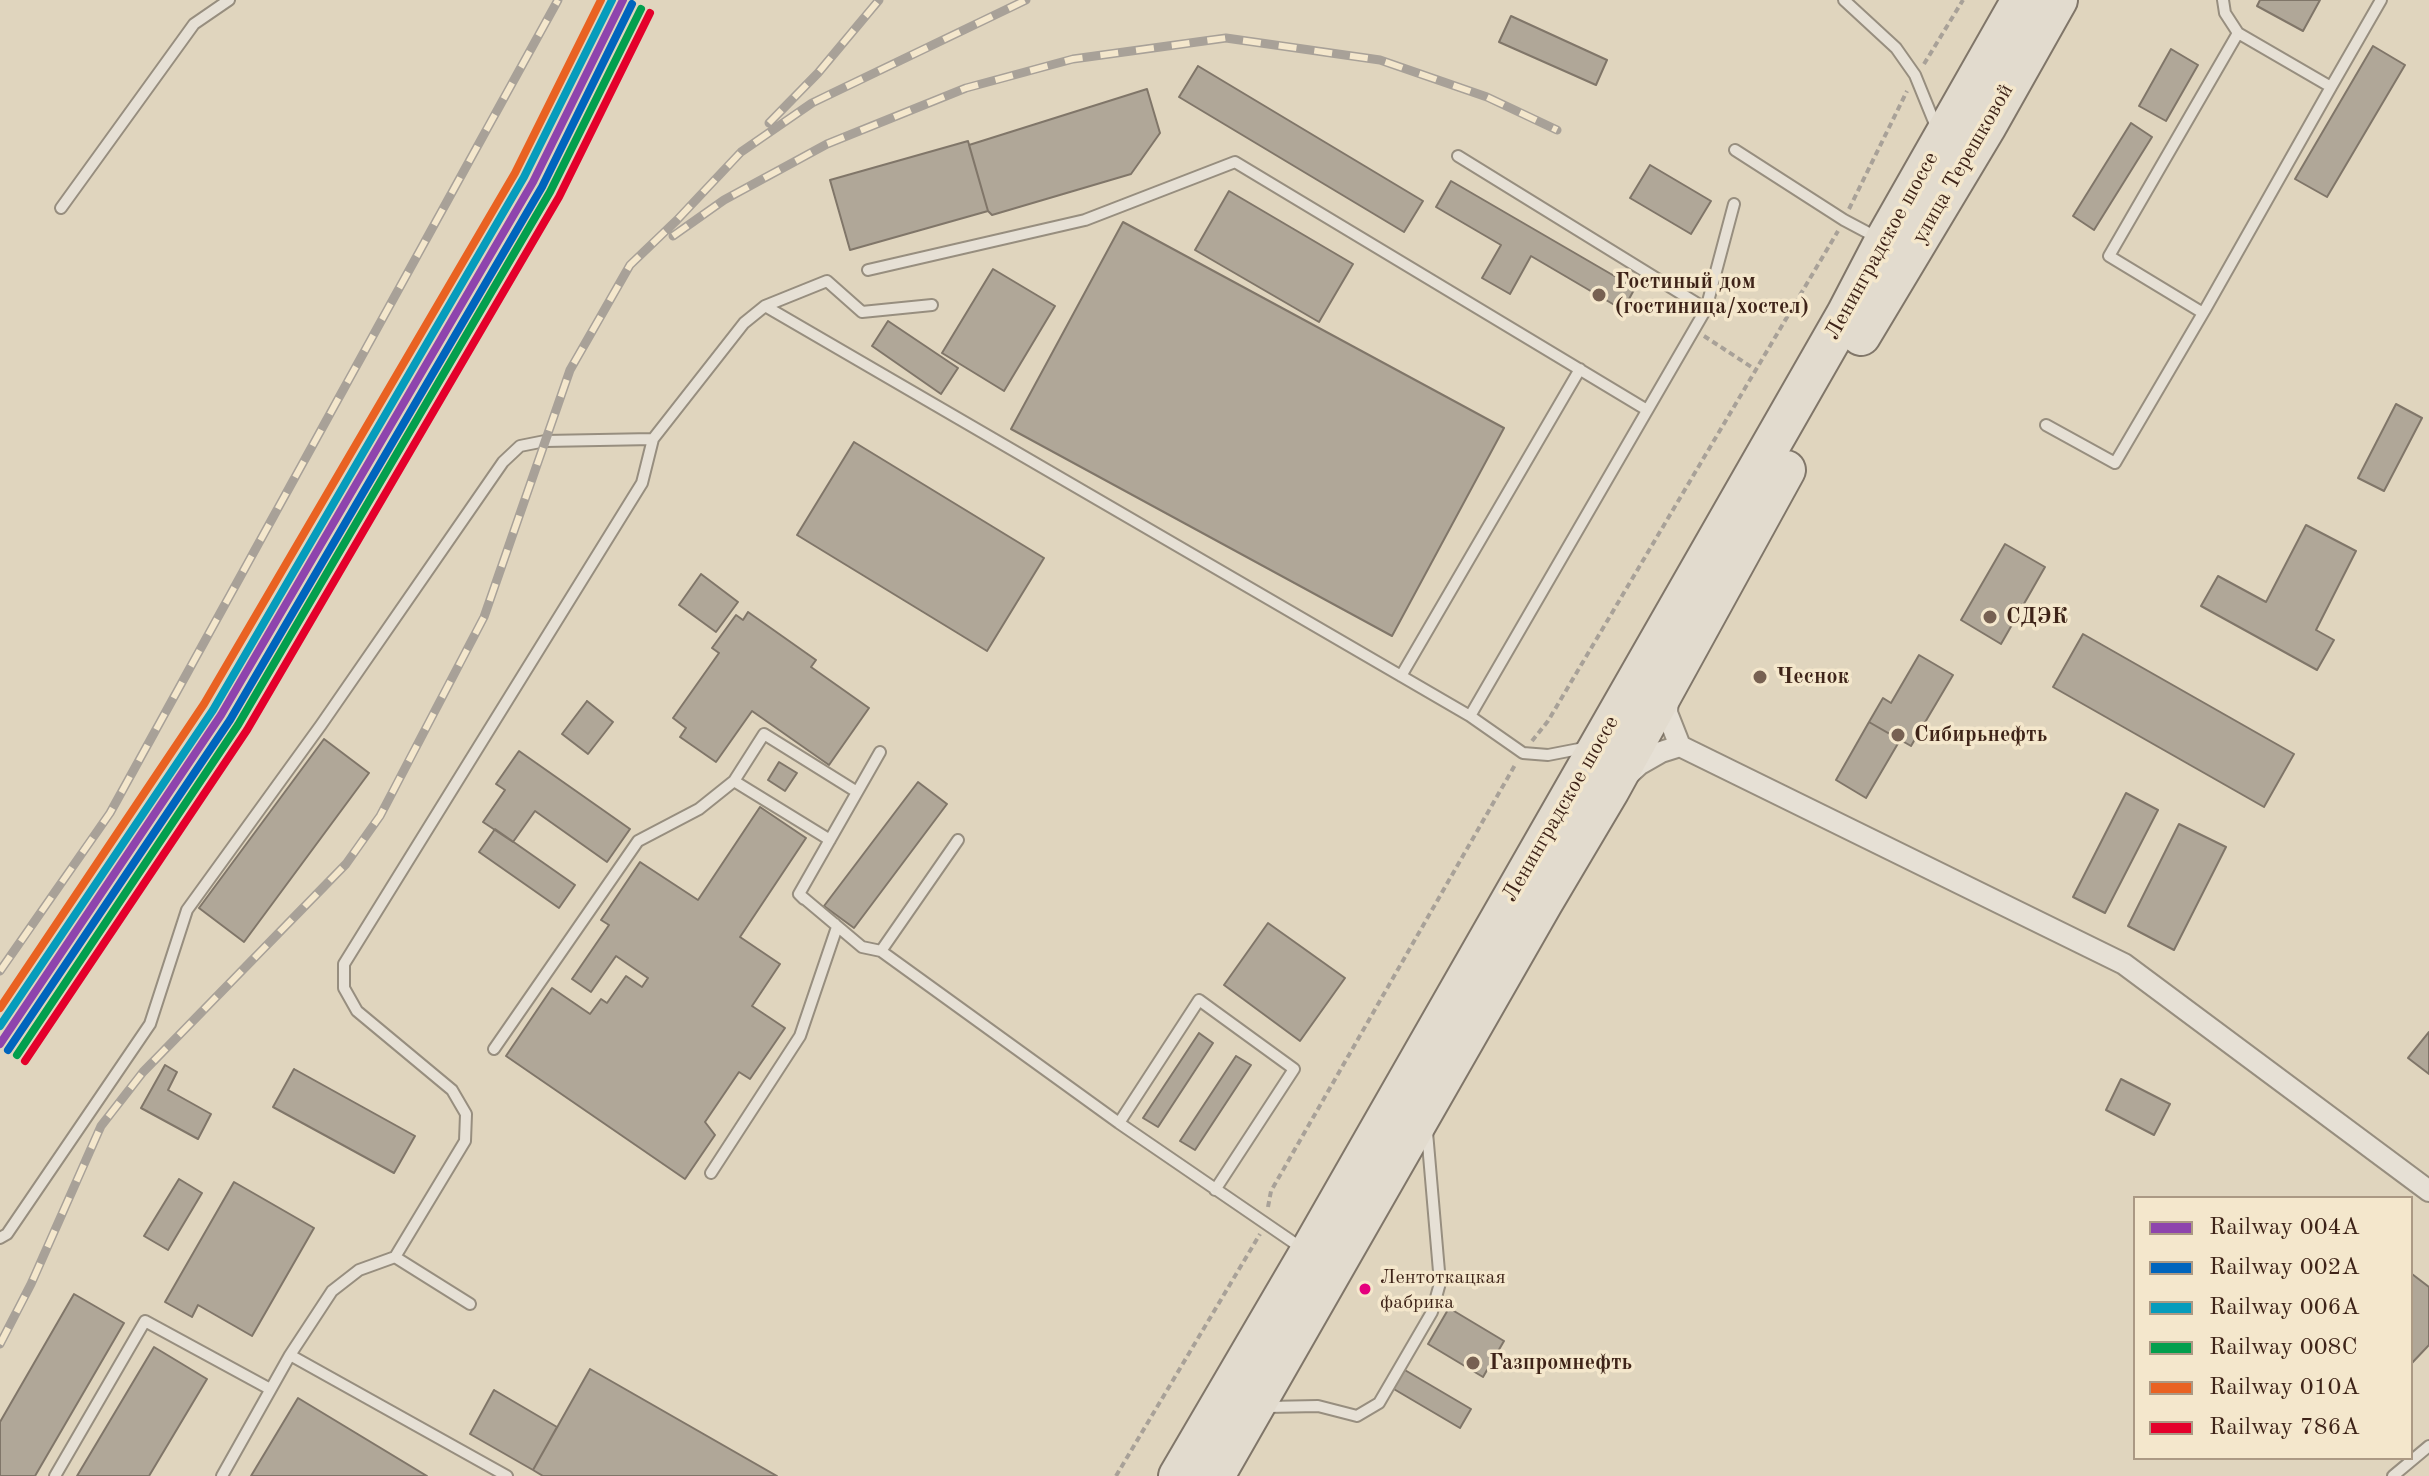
<!DOCTYPE html>
<html>
<head>
<meta charset="utf-8">
<style>
	body { margin:0 }
	#map { position:relative; width:2429px; height:1476px; overflow:hidden; background:#e0d5be; font-family:"Old Standard TT",serif }
	canvas { display:block }
	.legend { position:absolute; left:2133px; top:1196px; width:280px; height:264px; box-sizing:border-box; background:#f4e7cc; border:2px solid #ab9984; margin:0; padding:10px 14px; list-style:none; font-size:24px; color:#3e2318 }
	.legend li { display:flex; align-items:center; gap:16px; height:40px }
	.legend b { width:40px; border:2px solid #ab9984 }
</style>
</head>
<body>
<div id="map">
<canvas width="2429" height="1476"></canvas>
<ul class="legend">
<li><b style="height:10px;background:#8e44ad"></b>Railway 004А</li>
<li><b style="height:10px;background:#0065bd"></b>Railway 002А</li>
<li><b style="height:10px;background:#069cbc"></b>Railway 006А</li>
<li><b style="height:10px;background:#039f4e"></b>Railway 008С</li>
<li><b style="height:10px;background:#e96222"></b>Railway 010А</li>
<li><b style="height:10px;background:#e4002b"></b>Railway 786А</li>
</ul>
</div>
<script>
const ctx = document.querySelector('canvas').getContext('2d');
ctx.lineJoin = 'round';
function fill(path, color) {
  ctx.fillStyle = color;
  ctx.fill(path, 'evenodd');
}
function toPath(rows) {
  const path = new Path2D();
  for (const r of rows) {
    path.moveTo(r[0], r[1]);
    for (let i = 2; i < r.length; i += 2) path.lineTo(r[i], r[i + 1]);
  }
  return path;
}
function stroke(path, color, width, dash) {
  ctx.strokeStyle = color;
  ctx.lineWidth = width;
  ctx.lineCap = dash ? 'butt' : 'round';
  ctx.setLineDash(dash || []);
  ctx.stroke(path);
}
function drawText(font, color, halo, rows, align = 'center') {
  ctx.font = font + ' "Old Standard TT",serif';
  ctx.lineWidth = 7;
  ctx.setLineDash([]);
  ctx.textBaseline = 'middle';
  ctx.strokeStyle = halo;
  ctx.fillStyle = color;
  for (const [text, x, y, turn = 0] of rows) {
    ctx.save();
    ctx.translate(x, y);
    ctx.rotate((+turn || 0) * Math.PI / 180);
    ctx.textAlign = isNaN(turn) ? turn : align;
    if (halo) ctx.strokeText(text, 0, 0);
    ctx.fillText(text, 0, 0);
    ctx.restore();
  }
}
const building = toPath([
	[2260,0,2320,0,2303,31,2257,6,2260,0],
	[1511,16,1607,60,1596,85,1499,42,1511,16],
	[2373,46,2405,65,2327,197,2295,179,2373,46],
	[2171,49,2198,65,2166,121,2139,106,2171,49],
	[1198,66,1423,201,1404,232,1179,97,1198,66],
	[1147,89,1160,133,1131,174,992,215,988,211,969,145,1147,89],
	[2131,123,2152,137,2094,230,2073,216,2131,123],
	[968,141,988,211,850,250,830,180,968,141],
	[1650,165,1711,201,1691,234,1630,198,1650,165],
	[1451,181,1635,288,1623,310,1531,256,1510,294,1482,278,1501,245,1436,207,1451,181],
	[1229,191,1353,264,1319,322,1195,250,1229,191],
	[1123,222,1504,428,1392,636,1011,429,1123,222],
	[993,269,1055,306,1004,391,942,353,993,269],
	[888,321,958,368,941,394,872,346,888,321],
	[2396,404,2422,418,2384,491,2358,478,2396,404],
	[854,442,1044,558,987,651,797,535,854,442],
	[2306,525,2356,551,2316,630,2334,640,2317,670,2201,606,2218,576,2266,602,2306,525],
	[2005,544,2045,567,2001,644,1961,620,2005,544],
	[701,574,738,602,716,632,679,605,701,574],
	[748,612,816,660,811,667,869,708,829,765,752,711,716,762,680,737,686,728,673,718,719,653,712,648,736,615,743,620,748,612],
	[2083,634,2294,754,2264,807,2053,687,2083,634],
	[1919,655,1953,675,1911,746,1869,722,1883,698,1891,703,1919,655],
	[587,701,613,722,588,754,562,734,587,701],
	[1869,722,1900,740,1866,798,1836,780,1869,722],
	[324,739,369,773,244,942,199,908,324,739],
	[519,751,630,829,607,862,535,811,513,842,483,822,505,790,496,784,519,751],
	[779,762,797,773,785,791,768,780,779,762],
	[918,782,947,804,854,928,824,906,918,782],
	[2126,793,2158,810,2105,913,2073,897,2126,793],
	[760,807,806,838,740,937,780,964,752,1006,785,1028,750,1079,739,1072,705,1122,715,1135,685,1179,506,1056,552,988,590,1014,601,999,607,1003,626,976,642,987,648,978,616,956,591,992,572,979,609,925,601,920,640,862,698,900,760,807],
	[2179,824,2226,847,2174,950,2128,926,2179,824],
	[495,829,575,885,559,908,479,852,495,829],
	[1268,923,1345,978,1300,1041,1224,985,1268,923],
	[2429,1032,2429,1074,2408,1058,2429,1032],
	[1199,1033,1213,1043,1158,1127,1143,1118,1199,1033],
	[1236,1056,1251,1065,1195,1150,1180,1141,1236,1056],
	[165,1065,177,1072,168,1090,211,1114,198,1139,141,1108,165,1065],
	[294,1069,415,1136,394,1173,273,1107,294,1069],
	[2121,1079,2170,1104,2154,1135,2106,1110,2121,1079],
	[179,1179,202,1193,168,1250,144,1236,179,1179],
	[234,1182,314,1228,252,1336,198,1305,192,1317,165,1302,234,1182],
	[2412,1274,2429,1287,2429,1345,2411,1364,2412,1274],
	[74,1294,124,1323,35,1476,0,1476,0,1422,74,1294],
	[1449,1308,1504,1341,1483,1377,1428,1344,1449,1308],
	[154,1347,207,1379,149,1476,77,1476,154,1347],
	[1398,1366,1471,1409,1460,1428,1387,1385,1398,1366],
	[590,1369,777,1476,543,1476,533,1470,590,1369],
	[494,1390,557,1427,533,1470,470,1434,494,1390],
	[298,1398,427,1476,251,1476,298,1398]
]);
const path = toPath([
	[1924,64,1963,0],
	[1849,209,1907,91],
	[1704,336,1756,370],
	[1532,741,1548,721,1838,231],
	[1268,1207,1271,1191,1515,765],
	[1116,1476,1260,1234]
]);
const lane = toPath([
	[1844,0,1896,48,1915,75,1937,129],
	[2331,87,2381,0],
	[1735,150,1844,220,1876,237],
	[1458,156,1706,309],
	[61,208,194,24,229,0],
	[868,270,1085,220,1235,162,1647,410],
	[765,306,1470,716,1523,753,1548,755,1584,748],
	[2203,313,2109,256,2238,33],
	[2046,425,2115,463,2206,308,2331,87,2238,33,2225,13,2223,0],
	[1401,676,1580,369],
	[1470,716,1706,309,1734,204],
	[830,840,734,781,764,734,857,792],
	[799,894,862,947,881,951,1119,1123,1303,1249],
	[804,899,799,894,880,752],
	[881,951,958,840],
	[494,1049,638,841,699,809,734,781],
	[1119,1123,1199,1000,1294,1069,1215,1190],
	[711,1173,800,1036,837,927,835,924],
	[0,1238,7,1234,150,1024,187,910,321,725,503,462,520,446,545,441,653,439],
	[395,1257,470,1304],
	[290,1355,507,1476],
	[1267,1407,1318,1406,1357,1416,1379,1403,1432,1312,1440,1283,1427,1132],
	[55,1476,145,1321,270,1389],
	[222,1476,290,1355,332,1291,359,1270,395,1257,465,1141,466,1114,452,1090,357,1011,344,988,344,964,642,483,653,439,744,323,765,306,827,281,862,312,932,305],
	[2393,1476,2429,1446]
]);
const street = toPath([
	[1668,696,1667,713,1680,746,2124,964,2429,1191],
	[1628,775,1640,764,1661,752,1680,746]
]);
const highway = toPath([
	[1861,336,1987,126,2058,0],
	[1178,1476,1308,1254,1846,314,1884,241,2021,0],
	[1215,1476,1543,903,1610,790,1786,470]
]);
const rail = toPath([
	[769,123,818,73,879,0],
	[673,236,724,200,827,144,966,88,1073,59,1226,38,1380,60,1487,97,1557,130],
	[0,971,110,813,558,0],
	[0,1344,31,1284,101,1126,143,1072,346,864,380,816,484,617,570,370,630,265,677,220,741,152,812,103,1026,0]
]);
const rail1 = toPath([
	[0,1044,221,715,533,182,623,0]
]);
const rail2 = toPath([
	[8,1050,230,720,542,187,632,4]
]);
const rail3 = toPath([
	[0,1026,213,710,524,177,612,0]
]);
const rail4 = toPath([
	[17,1055,238,725,550,192,641,9]
]);
const rail5 = toPath([
	[0,1008,204,704,515,173,601,0]
]);
const rail6 = toPath([
	[25,1061,247,730,559,197,650,13]
]);
const markers = [
	[1599,295,8,"#776152"],
	[1990,617,8,"#776152"],
	[1760,677,8,"#776152"],
	[1898,735,8,"#776152"],
	[1365,1289,7,"#e5007d"],
	[1473,1363,8,"#776152"]
];
const busNames = [
	["Лентоткацкая",1380,1278],
	["фабрика",1380,1303]
];
const streetNames = [
	["улица Терешковой",1963,164,-60],
	["Ленинградское шоссе",1882,246,-61],
	["Ленинградское шоссе",1561,809,-60]
];
const poiNames = [
	["Гостиный дом",1615,282],
	["(гостиница/хостел)",1615,307],
	["СДЭК",2006,617],
	["Чеснок",1776,677],
	["Сибирьнефть",1914,735],
	["Газпромнефть",1489,1363]
];
fill(building, '#b0a798');
stroke(building, '#807669', 2);
stroke(lane, '#978e7f', 14);
stroke(street, '#978e7f', 24);
stroke(highway, '#807669', 42);
stroke(path, '#a8a198', 4, [6, 4]);
stroke(lane, '#e6e0d5', 10);
stroke(street, '#e6e0d5', 20);
stroke(highway, '#e2dbce', 38);
stroke(rail, '#a8a198', 9);
stroke(rail, '#f4e7cc', 6, [18]);
stroke(rail1, '#8e44ad', 8);
stroke(rail2, '#0065bd', 8);
stroke(rail3, '#069cbc', 8);
stroke(rail4, '#039f4e', 8);
stroke(rail5, '#e96222', 8);
stroke(rail6, '#e4002b', 8);
for (const [x, y, r, color] of markers) {
  const dot = new Path2D();
  dot.arc(x, y, r, 0, 2 * Math.PI);
  ctx.fillStyle = color;
  ctx.fill(dot);
  stroke(dot, '#f4e7cc', 3);
}
drawText('20px', '#3e2318', '#f4e7cc', busNames, 'left');
drawText('22px', '#3e2318', '#f4e7cc', streetNames);
drawText('bold 22px', '#3e2318', '#f4e7cc', poiNames, 'left');
</script>
</body>
</html>
